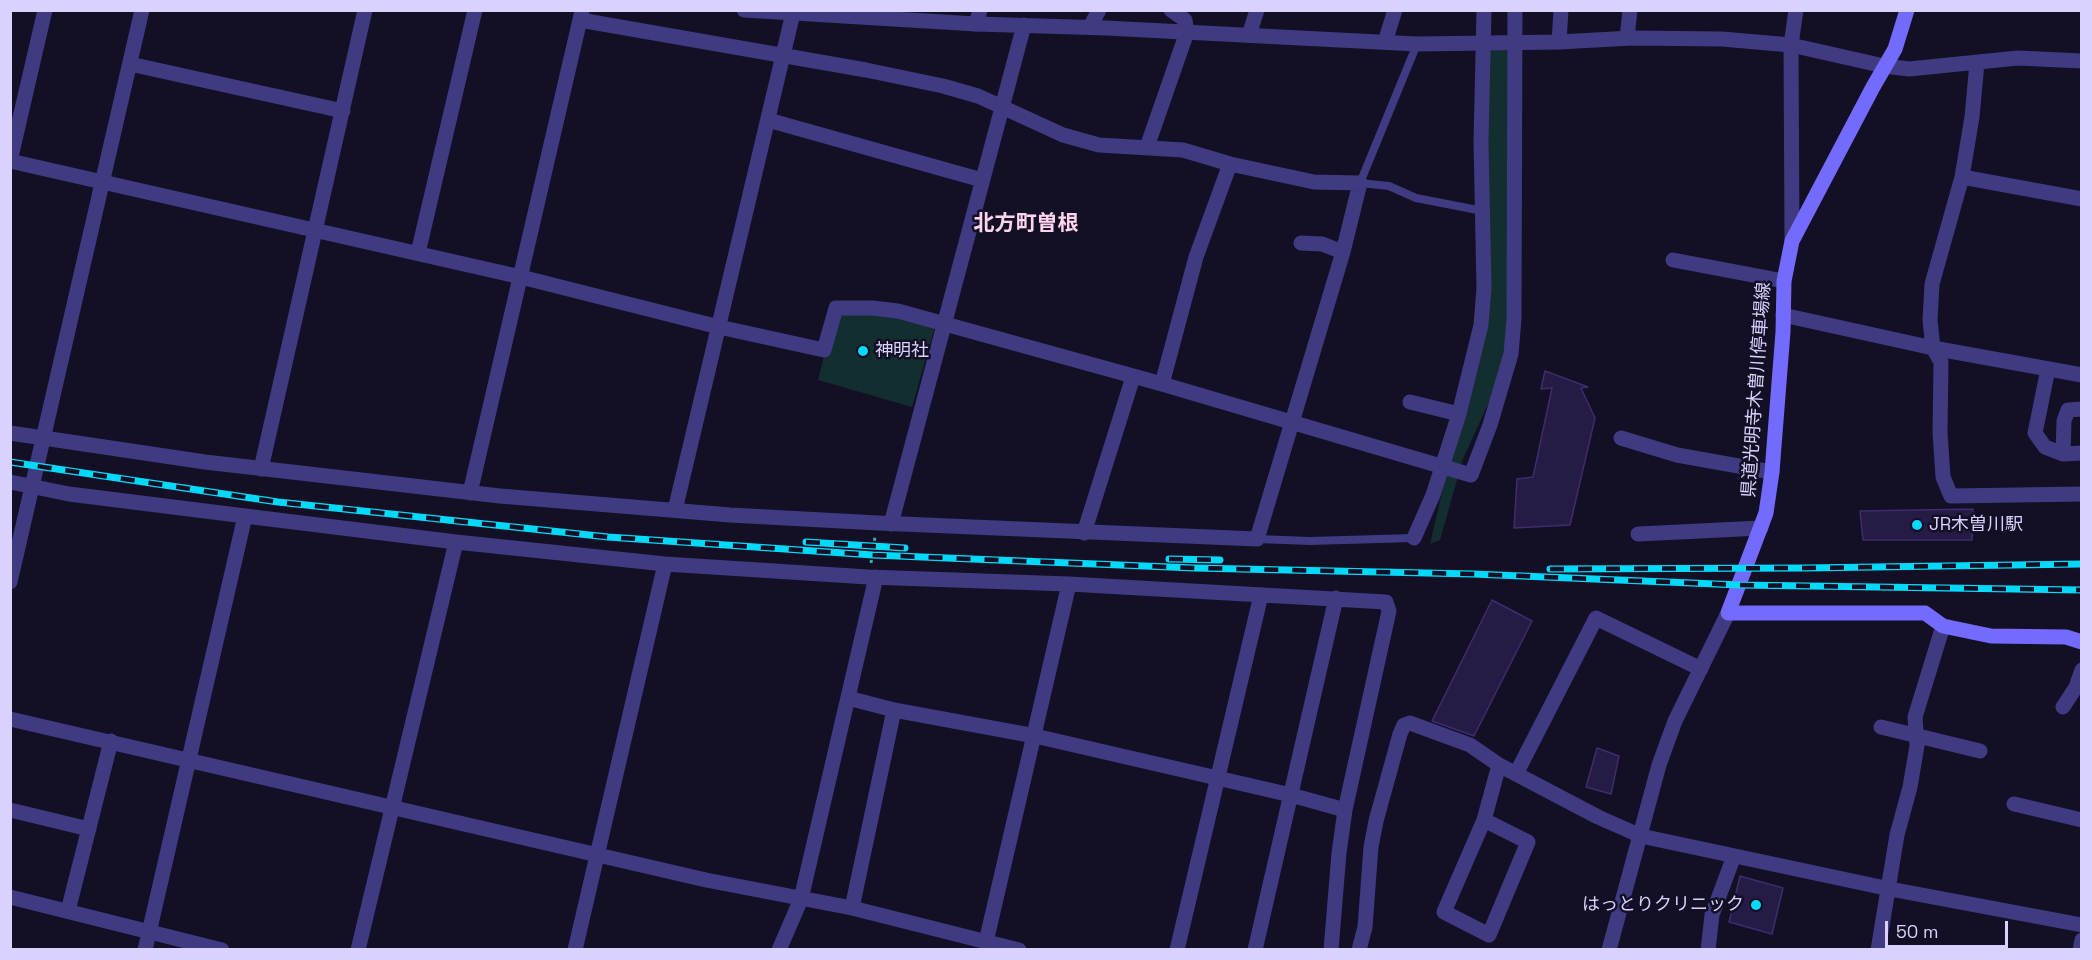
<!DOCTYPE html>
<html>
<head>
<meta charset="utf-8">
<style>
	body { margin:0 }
	#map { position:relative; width:2092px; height:960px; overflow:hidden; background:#130f24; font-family:"Space Grotesk",sans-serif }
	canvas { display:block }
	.frame { position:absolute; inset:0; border:12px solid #d9d2fe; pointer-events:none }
	.scale { position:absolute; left:1885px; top:921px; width:123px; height:27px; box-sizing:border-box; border:3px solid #d9d2fe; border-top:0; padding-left:8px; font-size:18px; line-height:21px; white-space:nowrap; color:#d9d2fe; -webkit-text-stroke:4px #130f24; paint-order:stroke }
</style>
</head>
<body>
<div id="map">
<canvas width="2092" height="960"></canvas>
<div class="frame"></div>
<div class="scale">50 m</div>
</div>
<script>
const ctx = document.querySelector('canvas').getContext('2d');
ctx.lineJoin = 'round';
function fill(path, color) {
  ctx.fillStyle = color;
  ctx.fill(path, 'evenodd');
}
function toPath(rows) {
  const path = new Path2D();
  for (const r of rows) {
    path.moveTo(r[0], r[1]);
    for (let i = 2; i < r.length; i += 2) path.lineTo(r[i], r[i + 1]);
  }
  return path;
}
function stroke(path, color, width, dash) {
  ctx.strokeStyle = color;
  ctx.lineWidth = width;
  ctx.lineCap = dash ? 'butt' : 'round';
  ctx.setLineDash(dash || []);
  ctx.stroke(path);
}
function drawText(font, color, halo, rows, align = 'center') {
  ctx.font = font + ' "Space Grotesk","Noto Sans JP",sans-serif';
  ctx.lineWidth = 5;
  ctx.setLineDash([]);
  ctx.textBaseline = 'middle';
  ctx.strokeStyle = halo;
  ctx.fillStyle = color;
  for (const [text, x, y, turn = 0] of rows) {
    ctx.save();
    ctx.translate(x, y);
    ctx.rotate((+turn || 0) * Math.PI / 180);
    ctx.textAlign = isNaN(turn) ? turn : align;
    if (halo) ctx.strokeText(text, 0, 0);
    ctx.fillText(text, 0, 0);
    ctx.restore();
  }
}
const green = toPath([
	[1515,43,1511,354,1463,459,1440,540,1430,544,1481,325,1482,44],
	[836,308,937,320,912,407,818,380]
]);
const building = toPath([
	[1545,371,1588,387,1581,388,1595,418,1570,525,1514,528,1517,479,1533,477,1552,388,1541,389,1545,371],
	[1973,509,1972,540,1863,540,1860,511,1973,509],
	[1492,600,1532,621,1474,736,1432,721,1492,600],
	[1597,748,1619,756,1611,794,1586,787,1597,748],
	[1740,876,1783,888,1772,934,1729,922,1740,876]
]);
const path = toPath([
	[871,563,875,537]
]);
const service = toPath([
	[1417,44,1360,183,1389,186,1416,198,1483,211],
	[1257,539,1310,541,1414,538]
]);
const minor = toPath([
	[45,10,10,161,521,277,719,327,824,350,836,308,872,308,898,311,1162,384,1471,475,1490,425,1503,381,1511,354,1514,319,1515,10],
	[976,24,980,10],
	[1090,27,1099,10],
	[1249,35,1257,10],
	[1627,38,1630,10],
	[1385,42,1395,10],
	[1559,42,1561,10],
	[1977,63,1972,117,1962,177,1932,284,1930,320,1933,348,1941,362,1940,432,1943,477,1951,496,2082,494],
	[130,64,343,111],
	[1884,66,1909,69,2018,58,2082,61],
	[768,120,982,180],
	[1147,147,1187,32,1185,20,1171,10],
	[1962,177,2082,199],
	[1792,241,1791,45,1796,10],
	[1301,243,1322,244,1343,252],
	[418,253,475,10],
	[1673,260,1784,281],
	[1783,315,1933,348,2082,375],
	[2048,369,2035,433,2045,447,2063,454,2082,453],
	[1162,384,1196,257,1230,164],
	[1410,402,1459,414],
	[10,433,205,462,500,496,730,515,878,523,1257,539,1343,252,1360,183,1314,182,1230,164,1183,150,1099,145,1063,135,978,96,943,86,866,70,580,20],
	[1621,438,1677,455,1772,472],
	[2063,454,2064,421,2068,410,2082,409],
	[261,469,365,10],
	[10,482,69,494,245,516,456,542,665,564,868,577,1069,584,1386,602,1389,611,1345,810,1339,853,1331,950],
	[470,493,582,11],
	[675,510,793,13],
	[891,524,1024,25],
	[1084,533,1133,377],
	[1638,534,1761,528],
	[1414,538,1433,495,1459,414,1481,325,1484,288,1481,142,1484,10],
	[10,582,142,10],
	[848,698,894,710,1035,736,1291,795,1345,810],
	[2063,707,2076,687,2082,670],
	[10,719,706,880,852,908,1019,950],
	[1881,727,1980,751],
	[1516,774,1596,618,1701,669],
	[2014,804,2082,820],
	[10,810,89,829],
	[1484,820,1528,842,1489,935,1444,912,1484,820,1499,765],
	[10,897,222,950],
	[852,908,894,710],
	[68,911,111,741],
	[986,942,1069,584],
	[145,950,245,516],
	[358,950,456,542],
	[575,950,665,564],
	[779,950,801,899,876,577],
	[1177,950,1261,595],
	[1255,950,1336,598],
	[1359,950,1365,927,1371,847,1376,821,1400,734,1404,725,1410,723,1470,745,1499,765,1598,817,1641,836,1890,889,2082,925],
	[1609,950,1659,765,1675,721,1728,613],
	[1708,950,1712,915,1734,856],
	[1878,950,1897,835,1910,787,1917,746,1915,717,1943,626],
	[2080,950,2082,940]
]);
const tertiary = toPath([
	[744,10,976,24,1106,28,1417,44,1559,42,1632,38,1722,39,1791,45,1884,66]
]);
const secondary = toPath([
	[1907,10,1895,49,1873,87,1792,241,1784,281,1783,332,1772,472,1766,513,1728,613,1925,613,1943,626,1991,636,2066,637,2082,642]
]);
const rail = toPath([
	[10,462,278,502,608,537,873,555,1194,568,1473,574,1740,585,2082,590],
	[806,542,905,548],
	[1169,559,1220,560],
	[1550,569,1805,568,2082,564]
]);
const markers = [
	[863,351,6,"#04d9f9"],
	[1917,525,6,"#04d9f9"],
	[1756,905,6,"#04d9f9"]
];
const poiNames = [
	["神明社",875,351],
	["JR木曽川駅",1929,525],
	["はっとりクリニック",1744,905,"right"]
];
const streetNames = [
	["県道光明寺木曽川停車場線",1757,390,-86]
];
const quarterNames = [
	["北方町曽根",1026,224]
];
fill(green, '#122e2e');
fill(building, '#251b45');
stroke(building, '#3d2d70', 1.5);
stroke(path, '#30b4b0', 3, [3, 4.5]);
stroke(service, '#3f3a82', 8);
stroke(minor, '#3f3a82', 15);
stroke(tertiary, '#3f3a82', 15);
stroke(secondary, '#736bfd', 15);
stroke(rail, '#04d9f9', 7);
stroke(rail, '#130f24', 4.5, [14]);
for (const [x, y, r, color] of markers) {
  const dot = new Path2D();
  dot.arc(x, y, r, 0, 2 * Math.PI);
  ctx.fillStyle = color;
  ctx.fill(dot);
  stroke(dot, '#130f24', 2);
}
drawText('18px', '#d9d2fe', '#130f24', poiNames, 'left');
drawText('18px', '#d9d2fe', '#130f24', streetNames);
drawText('bold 21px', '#fed4ee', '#130f24', quarterNames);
</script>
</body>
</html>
